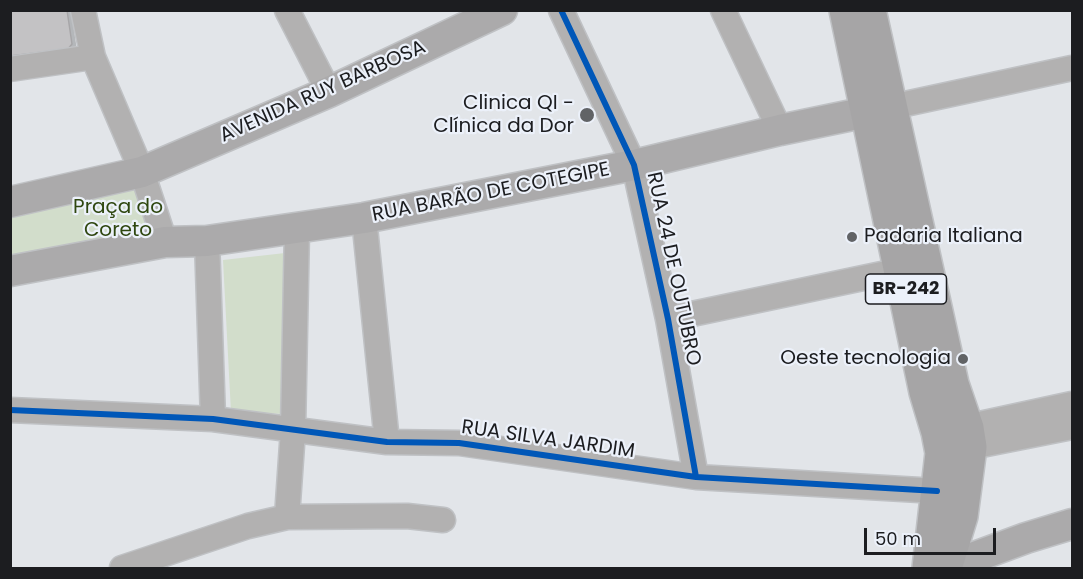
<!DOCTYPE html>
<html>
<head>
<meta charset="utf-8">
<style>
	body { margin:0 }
	#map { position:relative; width:1083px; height:579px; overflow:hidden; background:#e2e5e9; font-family:Poppins,sans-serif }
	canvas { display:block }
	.frame { position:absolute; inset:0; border:12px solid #1c1d20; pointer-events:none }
	.scale { position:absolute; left:864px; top:528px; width:132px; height:27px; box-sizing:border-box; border:3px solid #1c1d20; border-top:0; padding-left:8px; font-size:18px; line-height:21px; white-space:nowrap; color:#1c1d20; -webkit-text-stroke:4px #ecf1fa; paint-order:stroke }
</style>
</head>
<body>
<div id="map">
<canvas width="1083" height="579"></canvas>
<div class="frame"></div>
<div class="scale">50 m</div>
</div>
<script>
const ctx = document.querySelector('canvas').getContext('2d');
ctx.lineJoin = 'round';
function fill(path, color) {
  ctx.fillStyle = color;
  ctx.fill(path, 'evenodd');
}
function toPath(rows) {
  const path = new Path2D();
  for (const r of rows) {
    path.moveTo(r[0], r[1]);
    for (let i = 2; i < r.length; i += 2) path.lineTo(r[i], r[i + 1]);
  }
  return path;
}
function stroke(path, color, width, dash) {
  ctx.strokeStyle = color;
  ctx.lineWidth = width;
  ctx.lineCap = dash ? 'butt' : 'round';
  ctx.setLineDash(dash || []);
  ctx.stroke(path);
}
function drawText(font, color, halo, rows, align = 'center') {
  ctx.font = font + ' Poppins,sans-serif';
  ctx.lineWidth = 4.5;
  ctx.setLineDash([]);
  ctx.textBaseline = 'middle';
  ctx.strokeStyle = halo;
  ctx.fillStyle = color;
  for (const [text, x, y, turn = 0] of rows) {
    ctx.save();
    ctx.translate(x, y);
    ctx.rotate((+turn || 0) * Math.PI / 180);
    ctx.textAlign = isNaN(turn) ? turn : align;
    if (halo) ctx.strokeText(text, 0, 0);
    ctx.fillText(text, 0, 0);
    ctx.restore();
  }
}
const green = toPath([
	[139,183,163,245,11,267,10,211],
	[294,252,285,414,231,412,223,260]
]);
const shadow = toPath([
	[10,10,71,10,78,57,10,69]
]);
const building = toPath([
	[10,10,67,10,72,44,68,49,10,56,10,10]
]);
const minor = toPath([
	[83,10,93,57,142,172,165,242],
	[287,10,329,92],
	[561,10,634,165,668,319,696,477],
	[723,10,780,130],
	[10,69,93,57],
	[891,107,1072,68],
	[364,218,387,442],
	[207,241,213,419],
	[668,319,901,270],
	[10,410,213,419,387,442,459,443,696,477,937,491],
	[952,430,1072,404],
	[956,450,1072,427],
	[287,517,293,430,297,228],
	[122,568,248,526,287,517,407,516,443,520]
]);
const major = toPath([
	[10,202,142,172,329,92,502,10],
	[10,271,165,242,207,241,364,218,634,165,780,130,891,107],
	[945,568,1026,538,1072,524]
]);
const highway = toPath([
	[846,10,926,392,938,432,942,453,929,568],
	[869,10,952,384,967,428,970,447,961,516,945,568]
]);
const cycleway = toPath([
	[561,10,634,165,668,319,696,477],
	[10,410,213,419,387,442,459,443,696,477,937,491]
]);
const markers = [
	[587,115,8,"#616366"],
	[852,237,6,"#616366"],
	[963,359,6,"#616366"]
];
const shields = [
	[906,289,81]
];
const shieldNames = [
	["BR-242",906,289]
];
const streetNames = [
	["AVENIDA RUY BARBOSA",323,92,-24],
	["RUA BARÃO DE COTEGIPE",491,193,-11],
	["RUA 24 DE OUTUBRO",673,269,78],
	["RUA SILVA JARDIM",548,440,8]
];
const poiNames = [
	["Clinica QI -",574,104],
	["Clínica da Dor",574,127],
	["Padaria Italiana",864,237,"left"],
	["Oeste tecnologia",951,359]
];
const parkNames = [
	["Praça do",118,208],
	["Coreto",118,231]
];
fill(green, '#d2ddcb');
fill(shadow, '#0003');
fill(building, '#c3c2c4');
stroke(building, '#a7a6a8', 1.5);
stroke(minor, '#bfc1c4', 27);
stroke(major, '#bfc1c4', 33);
stroke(highway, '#bfc1c4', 36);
stroke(minor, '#b2b1b1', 24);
stroke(major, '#abaaab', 30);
stroke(highway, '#a6a5a6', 33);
stroke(cycleway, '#0057b8', 6);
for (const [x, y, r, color] of markers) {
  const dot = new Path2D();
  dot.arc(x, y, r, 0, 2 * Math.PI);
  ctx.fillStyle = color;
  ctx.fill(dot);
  stroke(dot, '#ecf1fa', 2);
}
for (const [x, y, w] of shields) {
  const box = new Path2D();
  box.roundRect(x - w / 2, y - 15, w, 30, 4.5);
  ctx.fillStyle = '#ecf1fa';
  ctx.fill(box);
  stroke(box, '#1c1d20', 1.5);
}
drawText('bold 18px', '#1c1d20', null, shieldNames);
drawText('20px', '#1c1d20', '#ecf1fa', streetNames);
drawText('20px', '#1c1d20', '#ecf1fa', poiNames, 'right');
drawText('20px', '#2f4710', '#ecf1fa', parkNames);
</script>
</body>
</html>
